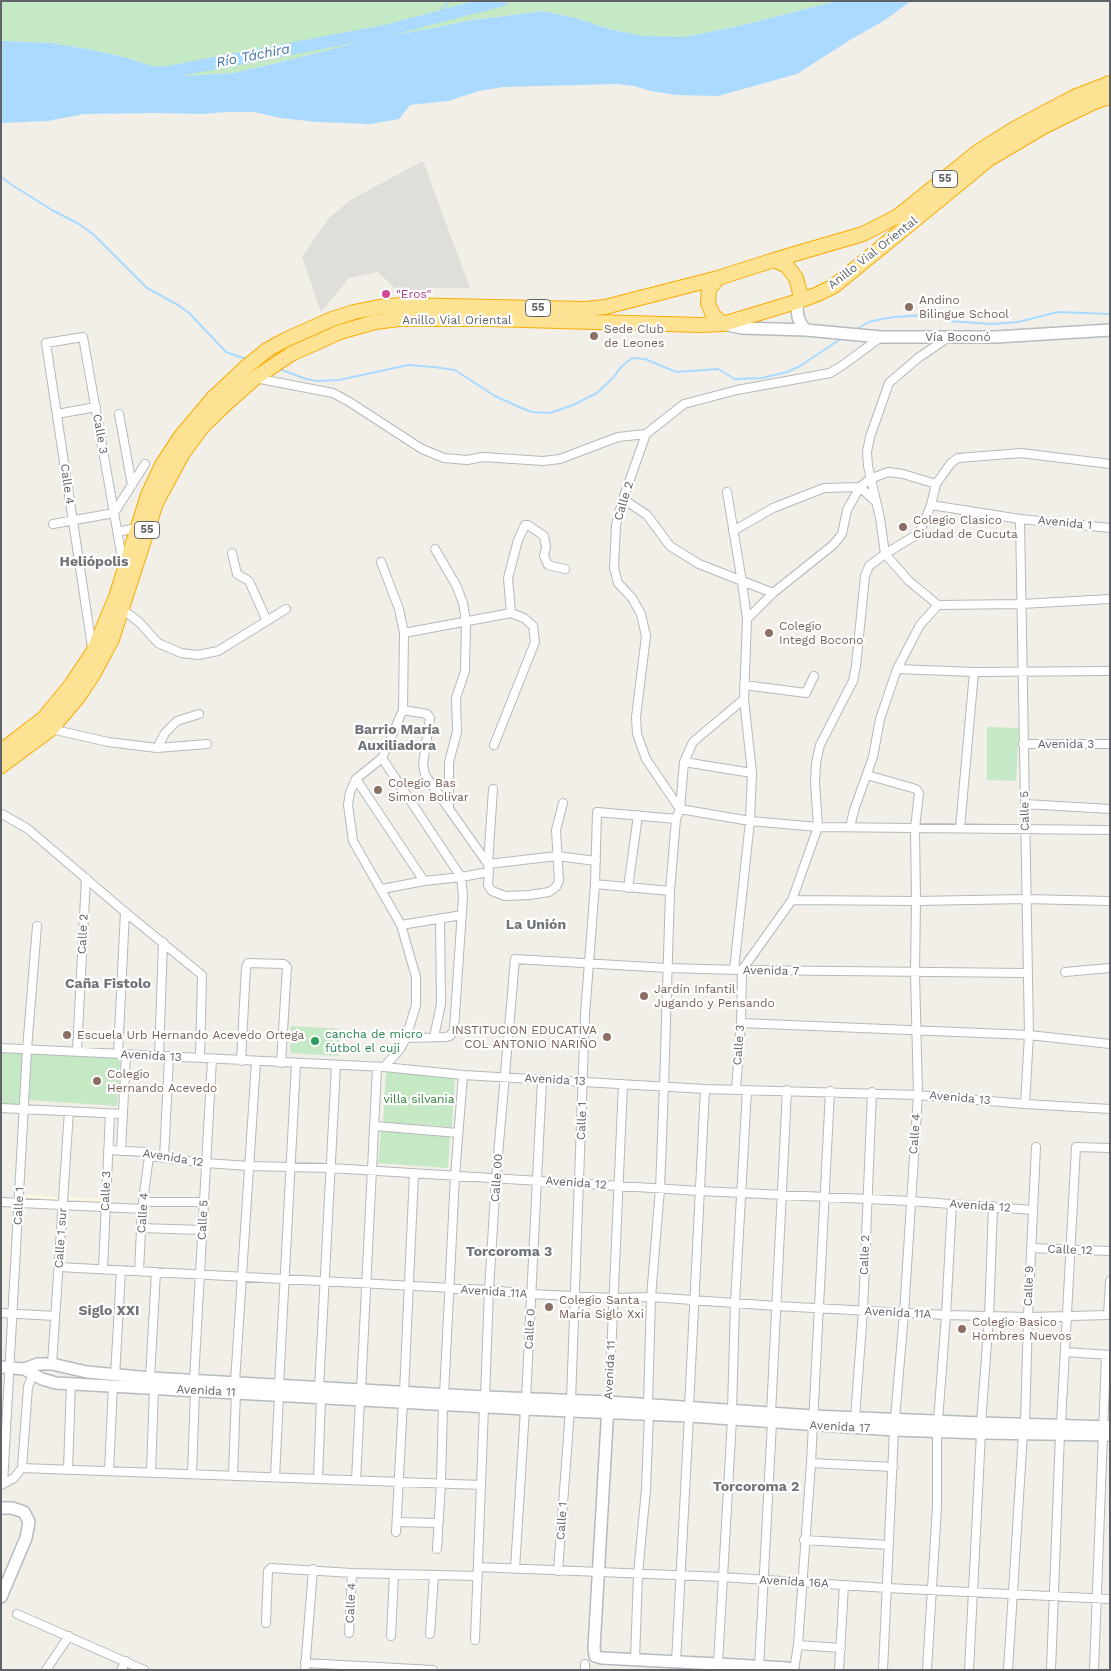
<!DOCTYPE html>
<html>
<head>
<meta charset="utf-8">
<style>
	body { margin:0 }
	#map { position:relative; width:1111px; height:1671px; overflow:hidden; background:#f1efe8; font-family:"Work Sans",sans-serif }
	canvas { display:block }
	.frame { position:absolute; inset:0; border:2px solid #5f6368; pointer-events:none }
</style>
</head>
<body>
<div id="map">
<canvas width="1111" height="1671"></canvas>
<div class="frame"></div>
</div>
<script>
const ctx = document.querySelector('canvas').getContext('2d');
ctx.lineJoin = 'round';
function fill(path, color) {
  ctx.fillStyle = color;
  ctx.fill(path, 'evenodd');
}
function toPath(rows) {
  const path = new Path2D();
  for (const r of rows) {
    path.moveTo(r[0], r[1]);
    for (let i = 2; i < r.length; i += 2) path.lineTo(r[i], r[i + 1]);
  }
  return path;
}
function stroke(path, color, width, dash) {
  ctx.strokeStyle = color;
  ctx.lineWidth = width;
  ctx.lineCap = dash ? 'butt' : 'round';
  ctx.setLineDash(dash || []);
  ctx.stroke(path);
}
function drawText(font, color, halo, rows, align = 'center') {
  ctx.font = font + ' "Work Sans",sans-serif';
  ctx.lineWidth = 4.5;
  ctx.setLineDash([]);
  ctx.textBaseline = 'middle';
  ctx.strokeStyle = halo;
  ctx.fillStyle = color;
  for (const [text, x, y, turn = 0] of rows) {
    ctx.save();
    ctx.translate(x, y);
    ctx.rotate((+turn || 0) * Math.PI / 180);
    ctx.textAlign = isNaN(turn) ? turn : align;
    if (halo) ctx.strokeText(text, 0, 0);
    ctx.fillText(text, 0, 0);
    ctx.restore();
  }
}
const commercial = toPath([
	[25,1195,60,1197,59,1205,24,1203],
	[69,1197,105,1199,105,1207,69,1205]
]);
const industrial = toPath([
	[423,161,470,288,429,288,423,293,402,295,378,272,349,278,321,312,302,257,329,218,352,199]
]);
const green = toPath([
	[1,1,837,1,743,25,685,37,644,36,613,30,576,18,543,11,466,21,434,28,376,38,277,63,233,73,184,76,124,57,93,50,52,43,1,41],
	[987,727,1019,728,1016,781,987,780],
	[291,1026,340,1029,338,1056,290,1053],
	[1,1051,24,1052,22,1105,1,1104],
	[31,1052,121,1055,117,1106,29,1100],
	[386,1072,455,1077,452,1127,383,1122],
	[381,1131,450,1136,448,1168,378,1163]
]);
const water = toPath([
	[837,1,911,1,885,20,850,40,797,74,718,96,676,95,651,91,634,86,617,84,503,87,479,91,448,101,410,105,399,119,370,124,317,122,280,118,254,112,227,112,202,114,156,113,84,114,48,121,1,123,1,41,52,43,93,50,124,57,184,76,233,73,277,63,376,38,434,28,466,21,543,11,576,18,613,30,644,36,685,37,743,25]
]);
const stream = toPath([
	[437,17,449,1],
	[1,177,12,185,52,210,79,224,94,235,147,288,178,305,189,313,226,352,246,359],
	[855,330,869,322,882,319,895,317,923,315,935,312,948,321,992,324,1018,322,1058,312,1110,314],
	[279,369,306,379,318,381,339,380,408,365,434,367,455,370,495,396,519,407,532,412,550,413,573,405,597,393,613,378,621,367,632,358,645,359,676,372,718,369,735,379,762,378,787,372,800,366,842,338]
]);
const river = toPath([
	[154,73,168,72,385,31,464,10,501,1]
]);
const street = toPath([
	[881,337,843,365,830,373,737,390,684,404,646,434,623,499,616,525,614,568,618,583,632,598,641,614,646,636,636,717,637,734,646,759,680,809,750,821,818,827,1110,830],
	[949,337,918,358,889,383,870,437,867,452,868,466,880,518,885,554,909,581,938,605,1022,604,1110,599],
	[255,378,333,393,348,401,422,449,444,458,467,460,483,457,543,461,560,459,618,437,646,434],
	[57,414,96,407],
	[119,414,132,485],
	[727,492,742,582,747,619],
	[623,499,647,515,670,546,699,564,773,593],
	[931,505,1020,519,1110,528],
	[1020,519,1029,1035,1025,1104],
	[53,524,114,513,145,464],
	[117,530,122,531,136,528],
	[733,531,773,508,824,488,860,487,870,479,888,472,903,474,936,484],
	[435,549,456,585,463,603,466,622,465,671,456,698,457,732,449,762,449,809],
	[232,553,237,574,249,581,267,621],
	[381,562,399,609,404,633,403,710,382,758,356,779,350,792,348,805,353,841,401,925,416,977,416,1005,406,1038,400,1049,384,1067],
	[122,609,139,622,158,643,181,653,198,655,218,651,286,609],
	[511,613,508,578,518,540,525,525,528,525,544,536,546,547,544,556,548,565,565,569],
	[404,633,511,613,524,618,533,626,535,642,494,745],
	[92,647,46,343,83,337,123,564],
	[897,669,974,672,1110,671],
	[744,685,806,693,814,676],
	[403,710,427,714,430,718,423,764,425,775,488,864,493,789],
	[51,729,108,742,157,748,207,744],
	[1023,744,1110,744],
	[157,748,165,733,177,721,199,714],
	[382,758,461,877,463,896,454,1030,450,1036,445,1037,406,1038],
	[684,762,752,773],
	[867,775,916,789,919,793,915,828,916,901,915,973,918,1095,904,1313,895,1419],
	[356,779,424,881],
	[1025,804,1110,809],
	[2,814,28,829,125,912,202,975,200,1058],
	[850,827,854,810,873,757,880,719,897,669,920,625,938,605],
	[960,828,974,672],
	[489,872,488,885,492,891,505,896,529,895,549,892,556,887,559,881,556,830,563,803],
	[595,884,670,891],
	[628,888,638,815],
	[382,889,424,881,461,877,489,872,488,864,557,856,596,861],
	[792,900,916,901,1025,899,1110,901],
	[401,925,462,915],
	[734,970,750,821,752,773,744,699],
	[1065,972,1110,968],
	[741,1023,1029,1035,1110,1044],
	[434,1037,441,1004,440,919],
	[1,1048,384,1067,463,1075,705,1089,918,1095,1025,1104,1110,1109],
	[77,1051,86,878],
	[118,1054,125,912],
	[159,1056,163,942],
	[241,1061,246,967,248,963,284,964,287,967,281,1063],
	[736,1090,741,1023,742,970,792,900,818,827,815,783,816,763,820,745,853,681,856,666,865,576,869,566,885,554,916,535,921,529,931,505,936,484,951,463,958,458,1021,453,1110,464],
	[1,1108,123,1114],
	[375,1126,458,1133],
	[108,1150,146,1152,149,1156,206,1163,249,1166,330,1168,700,1191,910,1201,1033,1210],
	[121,1151,126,1054],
	[164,1158,169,1057],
	[1,1202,142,1209],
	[143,1202,204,1202],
	[141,1228,202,1230],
	[1031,1248,1110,1251],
	[59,1267,489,1290,532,1294,614,1298,651,1297,776,1306,946,1315,1028,1317,1110,1315],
	[103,1269,110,1114],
	[139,1271,142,1209,149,1156],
	[1,1313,55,1316],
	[1108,1315,1110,1281],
	[1065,1352,1110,1355],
	[52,1364,69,1111],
	[115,1376,121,1270],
	[150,1378,156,1272],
	[194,1380,212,1059],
	[235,1382,256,1062],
	[279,1385,296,1064],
	[319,1388,336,1066],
	[361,1390,377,1068],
	[404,1392,414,1173],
	[444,1395,455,1176,463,1075],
	[485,1397,489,1290,496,1178,515,959,667,968,742,970,1027,973],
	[526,1399,542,1080],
	[571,1400,585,1015,595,884,597,812,676,819],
	[609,1402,623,1084],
	[648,1405,651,1297,660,1189,664,1086,670,891,676,819,680,809,684,762,693,742,744,699,747,619,773,593,833,545,842,534,847,510,860,487,876,502],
	[689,1407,705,1089],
	[732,1410,735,1303,747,1090],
	[771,1413,787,1090],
	[855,1418,863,1311,872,1092],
	[938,1421,946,1315,952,1204],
	[981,1423,989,1317,993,1206],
	[1025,1424,1028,1317,1036,1147],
	[1061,1424,1076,1147,1110,1148],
	[811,1463,893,1467],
	[22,1468,481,1485],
	[68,1469,71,1383],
	[109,1471,113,1385],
	[151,1472,154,1388],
	[192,1474,195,1390],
	[233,1476,236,1393],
	[275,1477,279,1395],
	[318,1479,321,1398],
	[356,1480,360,1400],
	[3,1484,27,1049,37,926],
	[1,1485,14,1478,22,1468,28,1387,33,1374],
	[397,1522,438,1523],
	[396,1532,403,1402],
	[804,1540,889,1545],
	[437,1549,441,1483,443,1405],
	[478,1567,722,1577,887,1588,1110,1599],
	[515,1569,525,1409],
	[558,1571,570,1410],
	[17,1614,144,1670],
	[266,1623,268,1571,271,1568,352,1573,478,1576],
	[349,1633,352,1573],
	[430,1634,434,1575],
	[391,1636,394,1574],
	[475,1640,484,1407],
	[798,1645,841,1648],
	[635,1660,638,1574,646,1489,649,1414],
	[676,1662,689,1416],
	[305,1663,433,1670],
	[718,1664,732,1419],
	[759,1667,772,1422],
	[46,1670,69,1636],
	[121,1670,126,1661],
	[305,1670,313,1569],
	[585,1670,585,1664],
	[794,1670,798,1645,811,1463,830,1091],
	[839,1670,844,1585],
	[883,1670,894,1430],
	[927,1670,937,1506,937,1431],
	[969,1670,981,1433],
	[1008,1670,1023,1434],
	[1051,1670,1060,1434],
	[1094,1670,1106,1355]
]);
const secondary = toPath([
	[799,301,797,309,798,317,801,324,806,330],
	[723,324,742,328,806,330,881,337,996,337,1110,330],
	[1,1367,24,1369,38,1364,52,1364,87,1372,150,1378,485,1397,609,1402,813,1416,981,1423,1110,1427],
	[24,1369,42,1379,56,1383,525,1409,689,1416,894,1430,981,1433,1110,1435],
	[608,1406,594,1648,595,1656,602,1658,718,1664,787,1668,793,1670],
	[1,1508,12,1508,24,1512,29,1522,26,1538,1,1597]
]);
const highway = toPath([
	[774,260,787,266,796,278,800,293,799,301],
	[718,278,709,289,708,303,713,315,723,324],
	[1,751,44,718,71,685,93,652,116,597,148,495,162,465,181,436,214,397,246,367,267,350,285,340,332,319,354,312,379,307,401,305,585,309,605,307,718,278,774,260,863,234,898,216,979,151,1014,129,1074,97,1110,83],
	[1,766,51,729,79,696,94,673,112,639,156,503,183,453,202,427,228,402,255,378,291,354,340,332,375,322,399,319,488,319,701,325,723,324,799,301,818,294,834,286,989,159,1043,127,1094,102,1110,97]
]);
const markers = [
	[386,294,5,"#d1479c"],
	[909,307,5,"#8d6e63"],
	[594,336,5,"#8d6e63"],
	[903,527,5,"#8d6e63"],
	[769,633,5,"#8d6e63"],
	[378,790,5,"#8d6e63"],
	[644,996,5,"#8d6e63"],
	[67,1035,5,"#8d6e63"],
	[607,1037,5,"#8d6e63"],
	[315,1041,5,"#2e9e5b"],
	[97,1081,5,"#8d6e63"],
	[549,1307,5,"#8d6e63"],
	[962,1329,5,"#8d6e63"]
];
const shields = [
	[945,179,25],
	[538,308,25],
	[147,530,25]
];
const shieldNames = [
	["55",945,179],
	["55",538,308],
	["55",147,530]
];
const streetNames = [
	["Anillo Vial Oriental",873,253,-38],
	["Anillo Vial Oriental",457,320],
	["Vía Boconó",958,337],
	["Calle 3",100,434,80],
	["Calle 4",67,484,82],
	["Calle 2",624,501,-73],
	["Avenida 1",1065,523,6],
	["Avenida 3",1066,744],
	["Calle 5",1025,811,-91],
	["Calle 2",83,934,-87],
	["Avenida 7",771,971,1],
	["Calle 3",739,1045,-86],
	["Avenida 13",151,1056,3],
	["Avenida 13",555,1080,3],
	["Avenida 13",960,1098,5],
	["Calle 1",582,1121,-88],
	["Calle 4",915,1134,-86],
	["Avenida 12",173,1158,9],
	["Calle 00",497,1178,-86],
	["Avenida 12",576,1183,4],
	["Calle 3",106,1191,-88],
	["Calle 1",19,1206,-87],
	["Avenida 12",980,1206,4],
	["Calle 4",143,1213,-86],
	["Calle 5",203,1220,-87],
	["Calle 1 sur",61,1238,-86],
	["Calle 12",1070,1250,2],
	["Calle 2",865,1255,-88],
	["Calle 9",1029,1286,-88],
	["Avenida 11A",494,1292,4],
	["Avenida 11A",898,1313,3],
	["Calle 0",530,1329,-87],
	["Avenida 11",610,1370,-87],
	["Avenida 11",206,1391,3],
	["Avenida 17",840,1427,3],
	["Calle 1",562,1521,-86],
	["Avenida 16A",794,1582,3],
	["Calle 4",351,1603,-87]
];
const hotelNames = [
	["\"Eros\"",396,294]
];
const educationNames = [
	["Andino",919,300],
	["Bilingue School",919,314],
	["Sede Club",604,329],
	["de Leones",604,343],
	["Colegio Clasico",913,520],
	["Ciudad de Cucuta",913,534],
	["Colegio",779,626],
	["Integd Bocono",779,640],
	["Colegio Bas",388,783],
	["Simon Bolívar",388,797],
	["Jardín Infantil",654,989],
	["Jugando y Pensando",654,1003],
	["INSTITUCION EDUCATIVA",597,1030,"right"],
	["COL ANTONIO NARIÑO",597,1044,"right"],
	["Escuela Urb Hernando Acevedo Ortega",77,1035],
	["Colegio",107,1074],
	["Hernando Acevedo",107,1088],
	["Colegio Santa",559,1300],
	["María Siglo Xxi",559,1314],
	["Colegio Basico",972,1322],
	["Hombres Nuevos",972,1336]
];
const leisureNames = [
	["cancha de micro",325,1034],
	["fútbol el cuji",325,1048]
];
const parkNames = [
	["villa silvania",419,1099]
];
const waterNames = [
	["Río Táchira",253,56,-11]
];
const neighbourhoodNames = [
	["Heliópolis",94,562],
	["Barrio María",397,730],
	["Auxiliadora",397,746],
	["La Unión",536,925],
	["Caña Fistolo",108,984],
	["Torcoroma 3",509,1252],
	["Siglo XXI",109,1311],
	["Torcoroma 2",756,1487]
];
fill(commercial, '#fef7e0');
fill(industrial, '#e0deda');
fill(green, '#c5e8c5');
fill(water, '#aadaff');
stroke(stream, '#aadaff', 2);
stroke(river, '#aadaff', 12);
stroke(street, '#b5b8bc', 10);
stroke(secondary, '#b6babf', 14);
stroke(highway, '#f9ab00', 16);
stroke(street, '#fff', 8);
stroke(secondary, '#fff', 11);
stroke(highway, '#fde293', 14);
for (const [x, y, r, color] of markers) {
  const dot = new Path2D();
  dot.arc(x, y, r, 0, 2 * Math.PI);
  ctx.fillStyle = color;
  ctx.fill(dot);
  stroke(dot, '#fff', 2);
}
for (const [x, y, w] of shields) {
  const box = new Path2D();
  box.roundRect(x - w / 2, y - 8.5, w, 17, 4);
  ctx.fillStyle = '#fff';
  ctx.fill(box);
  stroke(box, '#5f6368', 1);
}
drawText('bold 11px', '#5f6368', null, shieldNames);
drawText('12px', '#5f6368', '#fff', streetNames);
drawText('12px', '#b23c85', '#fff', hotelNames, 'left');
drawText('12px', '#785e54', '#fff', educationNames, 'left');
drawText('12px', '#27864d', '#fff', leisureNames, 'left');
drawText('12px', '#348238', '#fff', parkNames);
drawText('italic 14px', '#4174aa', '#fff', waterNames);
drawText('bold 14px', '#70757a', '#fff', neighbourhoodNames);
</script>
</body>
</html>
